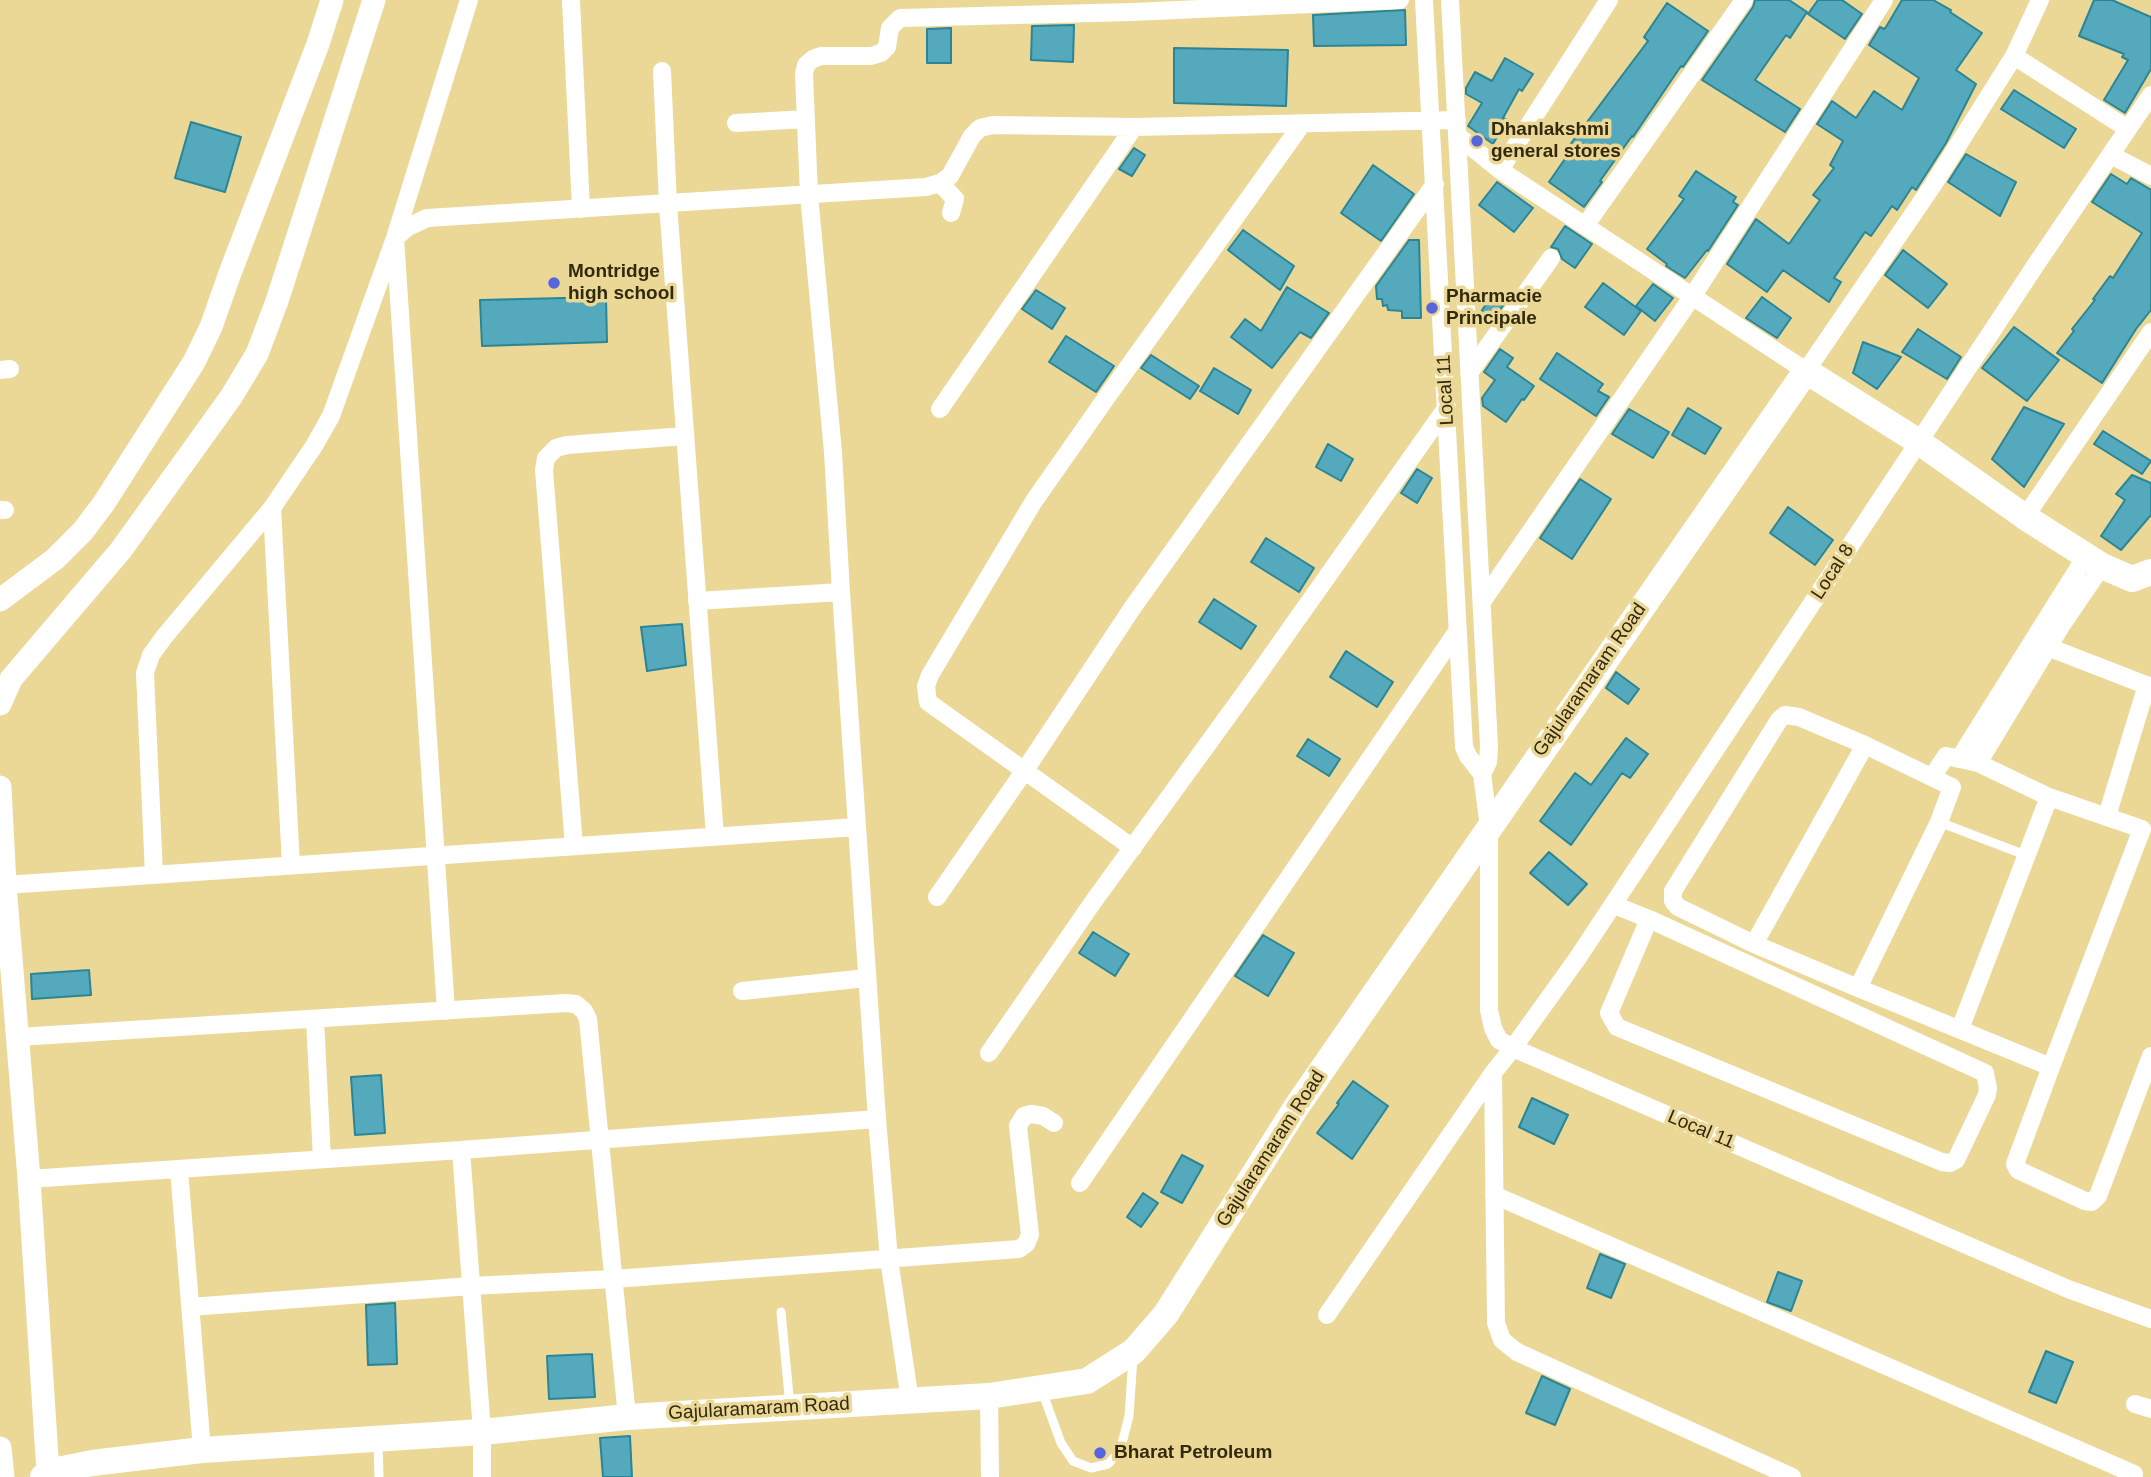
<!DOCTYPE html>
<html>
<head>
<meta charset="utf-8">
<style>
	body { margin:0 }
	canvas { display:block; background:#ebd796 }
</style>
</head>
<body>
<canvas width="2151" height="1477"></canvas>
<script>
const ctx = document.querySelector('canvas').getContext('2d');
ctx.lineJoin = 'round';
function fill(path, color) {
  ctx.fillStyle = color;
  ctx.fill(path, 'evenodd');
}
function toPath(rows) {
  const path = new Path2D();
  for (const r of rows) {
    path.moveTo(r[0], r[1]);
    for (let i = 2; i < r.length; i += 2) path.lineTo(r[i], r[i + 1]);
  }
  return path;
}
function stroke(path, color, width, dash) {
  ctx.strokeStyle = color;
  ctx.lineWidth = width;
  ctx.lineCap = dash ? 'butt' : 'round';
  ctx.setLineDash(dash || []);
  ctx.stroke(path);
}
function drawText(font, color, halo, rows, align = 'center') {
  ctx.font = font + ' Arial,sans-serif';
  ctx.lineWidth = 7;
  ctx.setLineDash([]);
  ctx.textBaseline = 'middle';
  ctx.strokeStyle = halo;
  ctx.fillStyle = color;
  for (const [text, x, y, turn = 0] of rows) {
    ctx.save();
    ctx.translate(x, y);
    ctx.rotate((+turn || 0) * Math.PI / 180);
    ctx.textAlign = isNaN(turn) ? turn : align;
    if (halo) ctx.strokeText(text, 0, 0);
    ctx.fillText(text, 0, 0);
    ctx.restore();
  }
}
const building = toPath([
	[1755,0,1789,0,1807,12,1790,38,1786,35,1755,80,1800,109,1785,132,1702,80,1753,7,1755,0],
	[1818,0,1842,0,1862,14,1845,39,1808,14,1818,0],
	[1902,0,1933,0,1951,10,1950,12,1982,33,1956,70,1976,84,1946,143,1916,190,1912,187,1897,210,1892,206,1871,236,1865,232,1834,278,1841,282,1829,302,1783,270,1767,292,1727,264,1756,219,1789,244,1820,200,1813,195,1834,168,1830,165,1843,141,1817,124,1832,101,1856,118,1874,91,1902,110,1919,78,1869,45,1880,27,1884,29,1886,27,1902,0],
	[2094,0,2112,0,2151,17,2151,69,2125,113,2104,100,2128,60,2122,57,2124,54,2079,36,2094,0],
	[1667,3,1708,31,1683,67,1681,66,1633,137,1632,136,1600,181,1602,182,1584,207,1549,182,1569,153,1566,150,1648,41,1644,37,1667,3],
	[1405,10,1406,45,1314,46,1313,15,1405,10],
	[1074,25,1073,62,1031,60,1032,26,1074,25],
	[951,28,951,63,927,63,927,29,951,28],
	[1174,48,1288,50,1286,106,1174,103,1174,48],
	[1505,58,1533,74,1522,91,1519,89,1503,118,1507,120,1493,144,1468,126,1482,103,1466,94,1466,88,1475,72,1492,81,1505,58],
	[2014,90,2076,129,2064,148,2001,109,2014,90],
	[191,122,241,137,225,192,175,178,191,122],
	[1134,148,1145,155,1132,176,1119,169,1134,148],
	[1966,154,2016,182,2000,216,1948,182,1966,154],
	[1373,165,1414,194,1381,241,1341,213,1373,165],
	[1696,171,1736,197,1733,202,1738,205,1708,251,1707,250,1685,278,1666,266,1667,264,1647,249,1684,199,1679,196,1696,171],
	[2111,174,2127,184,2131,178,2151,190,2151,310,2136,329,2102,383,2057,353,2074,331,2072,329,2095,300,2093,299,2110,276,2113,278,2142,233,2092,202,2111,174],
	[1497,182,1533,208,1514,232,1479,205,1497,182],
	[1565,226,1592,244,1575,268,1562,259,1558,249,1551,247,1565,226],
	[1243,230,1294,266,1280,290,1228,250,1243,230],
	[1409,240,1419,240,1421,318,1402,318,1402,311,1388,310,1387,305,1383,306,1382,299,1377,299,1376,286,1409,240],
	[1903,250,1947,284,1928,308,1885,275,1903,250],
	[1603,283,1641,311,1624,335,1585,307,1603,283],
	[1653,284,1673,298,1655,321,1636,306,1653,284],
	[1287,287,1329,313,1311,338,1300,332,1272,368,1231,337,1245,319,1261,331,1287,287],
	[1036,290,1065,308,1052,329,1022,309,1036,290],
	[1494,291,1507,300,1493,320,1481,312,1494,291],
	[606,297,607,342,482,346,480,300,606,297],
	[1762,297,1791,318,1777,338,1746,318,1762,297],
	[2014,327,2059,360,2027,401,1982,368,2014,327],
	[1918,329,1961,357,1947,379,1902,352,1918,329],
	[1066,336,1114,366,1096,392,1049,362,1066,336],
	[1863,342,1901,357,1877,389,1853,373,1863,342],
	[1500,349,1513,358,1507,367,1534,386,1524,400,1522,399,1506,422,1483,406,1482,398,1495,380,1484,372,1500,349],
	[1557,353,1603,384,1598,391,1609,397,1596,416,1540,379,1557,353],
	[1151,355,1199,386,1190,399,1141,368,1151,355],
	[1214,368,1251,390,1238,414,1200,391,1214,368],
	[2024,407,2064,424,2024,487,1992,459,2024,407],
	[1688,408,1721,428,1705,454,1672,435,1688,408],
	[1629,409,1669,432,1653,458,1612,434,1629,409],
	[2103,431,2151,461,2142,474,2094,444,2103,431],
	[1328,444,1353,459,1341,481,1316,467,1328,444],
	[1417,469,1432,478,1417,503,1401,493,1417,469],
	[2132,475,2151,483,2151,515,2121,550,2101,536,2125,500,2116,494,2132,475],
	[1580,479,1611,499,1572,559,1540,538,1580,479],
	[1788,507,1833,540,1815,565,1770,533,1788,507],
	[1266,538,1314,568,1299,592,1251,562,1266,538],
	[1214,599,1256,626,1241,649,1199,622,1214,599],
	[682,624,686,665,647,671,641,627,682,624],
	[1346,651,1393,682,1377,707,1330,677,1346,651],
	[1616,672,1639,689,1628,704,1606,688,1616,672],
	[1626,738,1648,754,1630,778,1622,773,1571,845,1540,821,1575,773,1591,785,1626,738],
	[1308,739,1340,759,1329,776,1297,756,1308,739],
	[1549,852,1587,884,1568,905,1530,873,1549,852],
	[1093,932,1129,954,1115,976,1079,953,1093,932],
	[1263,935,1294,953,1268,996,1235,976,1263,935],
	[89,970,91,995,32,999,31,974,89,970],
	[381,1075,385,1133,355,1135,351,1077,381,1075],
	[1353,1081,1388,1106,1352,1159,1317,1133,1339,1104,1337,1103,1353,1081],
	[1532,1098,1568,1115,1554,1144,1519,1127,1532,1098],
	[1182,1155,1203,1166,1182,1203,1161,1192,1182,1155],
	[1143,1193,1158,1203,1141,1227,1127,1217,1143,1193],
	[1600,1254,1625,1264,1611,1298,1587,1288,1600,1254],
	[1778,1272,1802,1281,1791,1311,1767,1302,1778,1272],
	[395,1303,397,1364,368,1365,366,1305,395,1303],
	[2046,1351,2073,1362,2056,1403,2029,1392,2046,1351],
	[592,1354,595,1397,549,1399,547,1356,592,1354],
	[1542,1376,1570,1389,1555,1425,1526,1413,1542,1376],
	[630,1436,632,1477,603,1477,600,1438,630,1436]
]);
const service = toPath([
	[1939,822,2028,856],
	[781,1312,790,1406],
	[1042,1391,1061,1443,1073,1461,1091,1468,1108,1464,1120,1451,1129,1416,1133,1357],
	[378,1440,379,1477]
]);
const minor = toPath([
	[571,0,581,209],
	[1424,0,1464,747,1468,756,1482,774],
	[1450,0,1489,746,1488,762,1482,774,1489,827,1489,1010,1493,1028,1499,1040,1513,1048,2068,1289,2151,1319],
	[2014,56,2128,129],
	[662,71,668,204,715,836],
	[736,123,806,119],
	[1458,136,1500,170,1806,371,1933,185,2014,56,2040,0],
	[2111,155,2151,176],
	[1500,170,1609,0],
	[940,183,955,199,951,213],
	[1585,226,1744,0],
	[0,370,10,369],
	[1469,373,1551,258],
	[940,409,1134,127],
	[272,508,291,865],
	[0,510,5,510],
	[2025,517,2151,332],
	[697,601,841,592],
	[1482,602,1692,297,1884,0],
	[2040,644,2151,687],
	[1959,759,2086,556],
	[1978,763,2061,626,2102,566],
	[1932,777,1946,756,1978,763,2049,797,2142,829,2051,1067],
	[2107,816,2147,685],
	[574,846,544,470,546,458,556,448,567,445,685,436],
	[1133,848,928,702,926,686,930,675,1034,501,1104,401,1302,124],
	[154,875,145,673,151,655,164,637,272,508,314,446,331,416,395,238,408,227,427,218,926,187,940,183,950,176,972,136,980,128,993,125,1134,127,1457,120],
	[5,885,857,827],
	[937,897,1025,770,1133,607,1435,184],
	[1614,905,1649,919,1985,1073,1988,1088,1987,1095,1956,1160,1950,1163,1942,1162,1617,1027,1609,1013,1649,919],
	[1754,944,1865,745],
	[1858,988,1939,822,1952,787,1865,745,1799,717,1785,715,1779,720,1673,891,1673,901,1678,907,1754,944,1858,988,2051,1067,2015,1164,2018,1170,2085,1201,2092,1202,2098,1196,2151,1056],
	[742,991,867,978],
	[446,1011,395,238,469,0],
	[315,1019,322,1159],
	[1960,1029,2049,797],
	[18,1037,566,1003,576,1004,584,1011,588,1019,627,1417],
	[989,1053,1093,902,1252,683,1447,407],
	[461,1150,482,1432,482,1477],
	[179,1170,202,1450],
	[29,1179,461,1150,877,1119],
	[1080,1183,1458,630],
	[1494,1195,2134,1474],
	[190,1307,471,1286,614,1279,1019,1249,1026,1244,1030,1235,1018,1126,1024,1116,1031,1114,1043,1116,1054,1123],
	[1327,1315,1493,1073],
	[989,1396,990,1477],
	[910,1401,889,1259,877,1119,841,592,833,452,809,195,804,74,806,65,813,59,821,56,871,56,881,53,887,47,890,28,900,18,1132,12,1400,0],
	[2135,1404,2151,1409],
	[1792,1477,1517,1352,1502,1340,1496,1323,1493,1073,1513,1048,1577,959,2037,263,2151,95]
]);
const tertiary = toPath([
	[0,600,55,559,83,531,104,503,194,362,211,327,230,273,318,44,332,0],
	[0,704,11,679,121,550,231,397,257,354,277,301,374,0],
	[0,787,5,885,29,1179,48,1472],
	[0,1448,3,1477]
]);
const secondary = toPath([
	[43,1477,48,1472,92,1463,202,1450,482,1432,627,1417,989,1396,1087,1381,1134,1351,1166,1314,1297,1106,1806,371,1919,442,2025,517,2102,566,2132,579,2151,572]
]);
const markers = [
	[1477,141,7,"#5666dc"],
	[554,283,7,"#5666dc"],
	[1432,308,7,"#5666dc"],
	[1100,1453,7,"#5666dc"]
];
const poiNames = [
	["Dhanlakshmi",1491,130],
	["general stores",1491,152],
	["Montridge",568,272],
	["high school",568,294],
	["Pharmacie",1446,297],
	["Principale",1446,319],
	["Bharat Petroleum",1114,1453]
];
const streetNames = [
	["Local 11",1446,390,-93],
	["Local 8",1833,572,-57],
	["Gajularamaram Road",1590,680,-55],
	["Local 11",1701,1130,23],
	["Gajularamaram Road",1271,1149,-57],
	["Gajularamaram Road",759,1409,-3]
];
fill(building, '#54a9bc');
stroke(building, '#2a8596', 2);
stroke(service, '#fff', 9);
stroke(minor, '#fff', 18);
stroke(tertiary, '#fff', 23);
stroke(secondary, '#fff', 26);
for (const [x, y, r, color] of markers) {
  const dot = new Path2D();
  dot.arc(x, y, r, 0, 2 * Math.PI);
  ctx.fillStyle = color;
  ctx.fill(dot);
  stroke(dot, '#ebd796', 2.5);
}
drawText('bold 19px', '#322a0f', '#ebd796', poiNames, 'left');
drawText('19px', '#322a0f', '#ebd796', streetNames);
</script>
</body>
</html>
